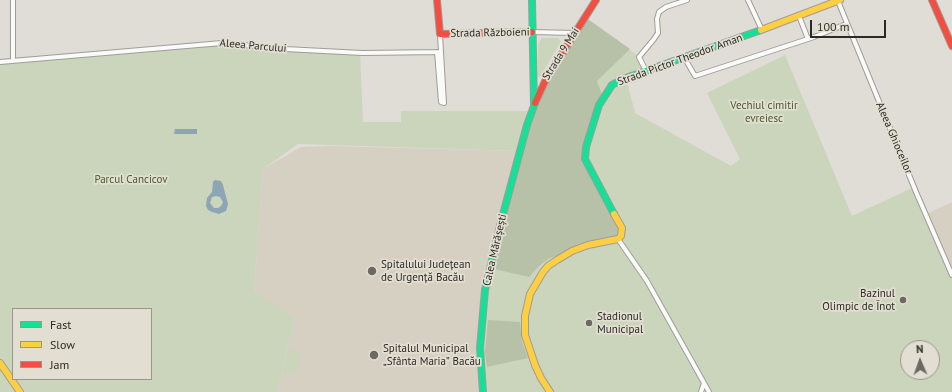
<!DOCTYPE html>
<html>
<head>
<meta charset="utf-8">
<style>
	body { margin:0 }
	#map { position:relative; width:952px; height:392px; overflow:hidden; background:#dfddd6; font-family:"PT Sans",sans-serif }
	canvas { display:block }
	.legend { position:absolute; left:12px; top:308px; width:140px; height:72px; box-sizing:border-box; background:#e3ded2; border:1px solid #9a968d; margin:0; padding:5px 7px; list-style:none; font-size:12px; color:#2c2a25 }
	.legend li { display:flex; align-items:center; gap:8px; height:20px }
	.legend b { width:20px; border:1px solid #9a968d }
	.north { position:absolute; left:900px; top:340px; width:40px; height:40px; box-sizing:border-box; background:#e3ded2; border:1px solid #9a968d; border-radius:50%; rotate:358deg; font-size:11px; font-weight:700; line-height:16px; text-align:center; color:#2c2a25 }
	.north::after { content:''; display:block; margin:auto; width:14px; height:18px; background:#6b6963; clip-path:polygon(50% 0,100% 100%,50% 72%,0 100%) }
	.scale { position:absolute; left:810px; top:20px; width:76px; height:18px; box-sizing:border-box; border:2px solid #2c2a25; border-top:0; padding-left:5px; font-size:12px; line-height:14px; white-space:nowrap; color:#2c2a25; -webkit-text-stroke:3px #e3ded2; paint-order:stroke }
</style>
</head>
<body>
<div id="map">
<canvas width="952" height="392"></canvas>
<ul class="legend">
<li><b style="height:5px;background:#16e098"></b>Fast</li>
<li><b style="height:5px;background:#ffcf43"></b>Slow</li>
<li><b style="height:5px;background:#f24e42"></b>Jam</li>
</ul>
<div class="north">N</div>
<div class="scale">100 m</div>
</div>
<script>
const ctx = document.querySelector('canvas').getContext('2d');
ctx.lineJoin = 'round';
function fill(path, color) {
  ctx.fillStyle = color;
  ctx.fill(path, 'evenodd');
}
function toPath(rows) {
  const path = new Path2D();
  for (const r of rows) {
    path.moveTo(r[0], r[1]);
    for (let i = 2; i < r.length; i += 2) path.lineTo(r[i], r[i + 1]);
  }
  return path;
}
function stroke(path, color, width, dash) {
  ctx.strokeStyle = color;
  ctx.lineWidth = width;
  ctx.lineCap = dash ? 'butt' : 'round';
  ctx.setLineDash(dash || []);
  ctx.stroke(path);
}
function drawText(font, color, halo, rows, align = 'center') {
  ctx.font = font + ' "PT Sans",sans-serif';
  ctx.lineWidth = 3.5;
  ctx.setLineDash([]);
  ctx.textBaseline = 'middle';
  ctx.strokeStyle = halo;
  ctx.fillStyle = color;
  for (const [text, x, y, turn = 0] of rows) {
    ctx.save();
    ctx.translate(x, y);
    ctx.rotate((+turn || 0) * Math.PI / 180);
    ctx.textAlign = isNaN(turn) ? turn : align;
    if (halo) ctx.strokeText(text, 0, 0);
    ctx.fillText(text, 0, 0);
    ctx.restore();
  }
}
const built = toPath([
	[330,146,520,151,483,392,277,392,295,318,254,292,263,169,301,147],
	[952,202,952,271,926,214]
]);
const green = toPath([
	[542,38,558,38,561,41,541,76,539,77,538,76,538,44],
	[616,39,639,57,646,71,626,78,635,113,731,166,740,159,707,93,785,55,852,216,914,187,952,275,952,392,483,392,482,311,519,151,298,144,263,169,254,291,295,318,277,392,1,392,0,391,0,62,222,43,360,53,363,122,401,122,401,111,531,111],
	[13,309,151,309,151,379,13,379],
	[908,348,932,348,932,372,908,372],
	[288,350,302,353,296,374,283,371]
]);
const forest = toPath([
	[585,17,630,49,597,81,602,95,584,156,620,229,620,237,573,250,548,259,539,266,529,277,490,268,520,151,542,87],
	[488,320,520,322,522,342,528,358,487,367,485,353]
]);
const water = toPath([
	[175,129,197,129,197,134,174,134],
	[215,180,221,181,223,185,228,204,226,211,219,214,212,212,208,210,206,206,207,198,212,192,213,182],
	[216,196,220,197,223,202,221,206,218,208,214,208,210,203,212,197]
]);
const street = toPath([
	[748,0,762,30],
	[838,1,916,192,952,275],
	[799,16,808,39],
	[532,32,574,33],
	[437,52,441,102,444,103,441,52],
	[684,57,695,76,814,37,846,24],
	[13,61,13,0],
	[0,62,222,43,285,49,362,53,441,52,440,34],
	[646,71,639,57,654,39,658,33,657,19,659,12,666,7,687,0],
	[618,239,647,281,704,383],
	[701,392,704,383,709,392]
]);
const fast = toPath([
	[532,0,534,105],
	[614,214,585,159,586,147,599,105,612,85,623,79,761,30],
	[483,392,480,348,485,290,501,222,527,125,535,103]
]);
const slow = toPath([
	[761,30,840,0],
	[0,363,20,392],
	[550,392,541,378,535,365,525,335,525,316,530,294,543,272,548,266,557,260,572,251,588,245,618,239,621,236,622,228,614,214]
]);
const jam = toPath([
	[437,0,440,34,532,32],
	[932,0,952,46],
	[535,103,547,77,596,0]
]);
const markers = [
	[372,271,5,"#6b6963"],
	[903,300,4,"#6b6963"],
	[589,323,4,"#6b6963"],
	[374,355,5,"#6b6963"]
];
const streetNames = [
	["Strada Războieni",490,33,-1],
	["Aleea Parcului",253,46,5],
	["Strada 9 Mai",561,54,-58],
	["Strada Pictor Theodor Aman",680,60,-20],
	["Aleea Ghioceilor",894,138,67],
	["Calea Mărășești",495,250,-77]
];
const parkNames = [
	["Vechiul cimitir",764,106],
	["evreiesc",764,119],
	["Parcul Cancicov",131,180]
];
const poiNames = [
	["Spitalului Județean",381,265],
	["de Urgență Bacău",381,278],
	["Bazinul",895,294,"right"],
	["Olimpic de Înot",895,307,"right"],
	["Stadionul",597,317],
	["Municipal",597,330],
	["Spitalul Municipal",383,349],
	["„Sfânta Maria” Bacău",383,362]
];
fill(built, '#d6d0c3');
fill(green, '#cbd5bc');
fill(forest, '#b7c1a8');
fill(water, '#8da6b6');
stroke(street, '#9f9d98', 6);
stroke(fast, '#9f9d98', 8);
stroke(slow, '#9f9d98', 8);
stroke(jam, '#9f9d98', 8);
stroke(street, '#fafaf9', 4);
stroke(fast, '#16e098', 6);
stroke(slow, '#ffcf43', 6);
stroke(jam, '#f24e42', 6);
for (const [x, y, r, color] of markers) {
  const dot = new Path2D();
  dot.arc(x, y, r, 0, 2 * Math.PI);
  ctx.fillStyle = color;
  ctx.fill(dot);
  stroke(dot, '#e3ded2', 1.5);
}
drawText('11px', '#2c2a25', '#e3ded2', streetNames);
drawText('11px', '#465e25', '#e3ded2', parkNames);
drawText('11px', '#2c2a25', '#e3ded2', poiNames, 'left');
</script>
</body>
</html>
